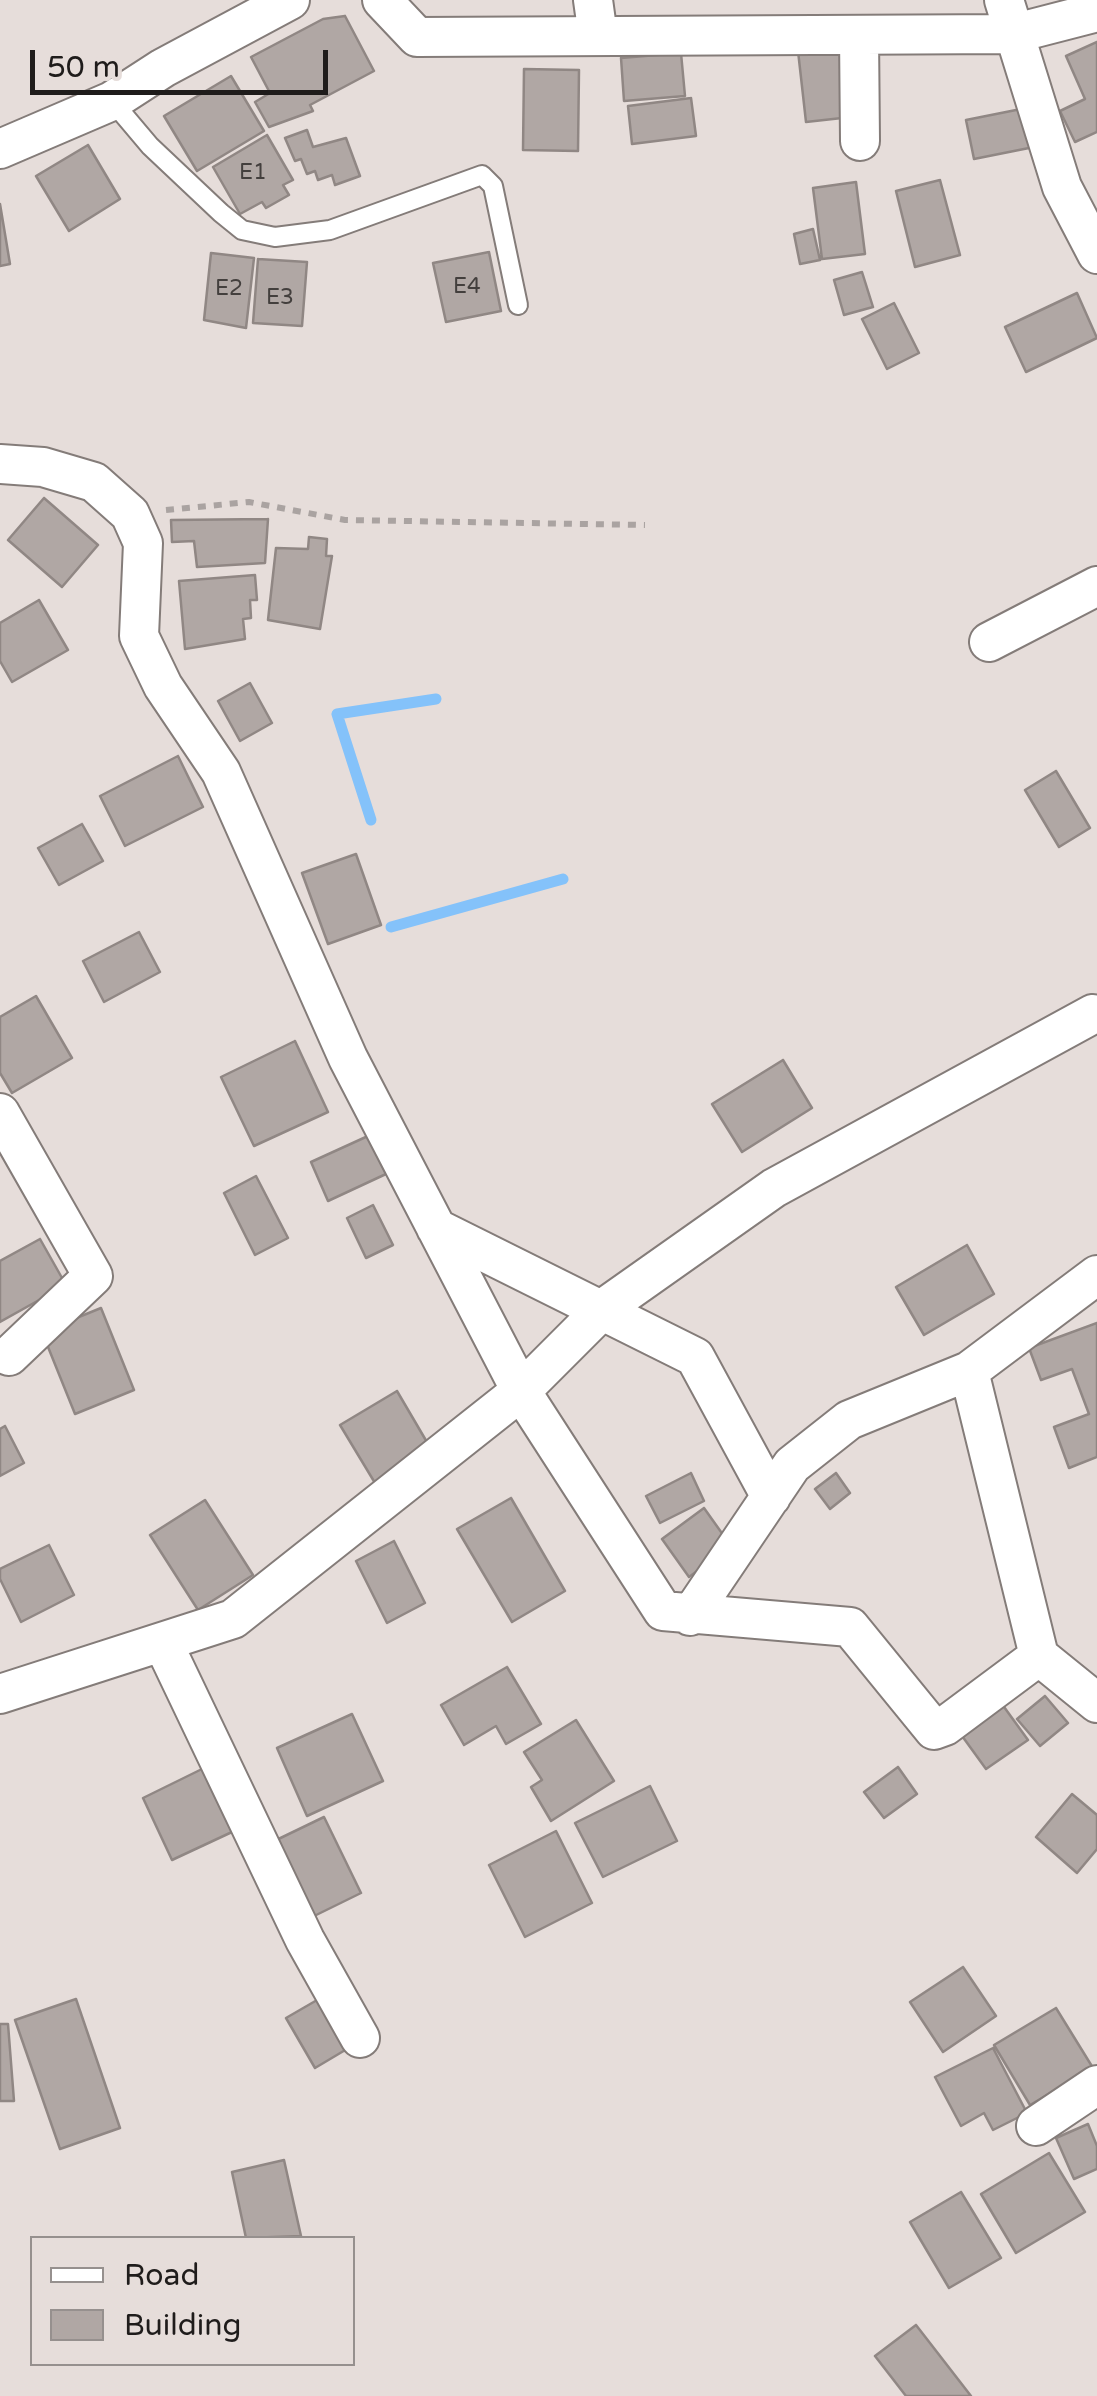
<!DOCTYPE html>
<html>
<head>
<meta charset="utf-8">
<style>
	body { margin:0 }
	#map { position:relative; width:1097px; height:2396px; overflow:hidden; background:#e6ddda; font-family:"Varela Round",sans-serif }
	canvas { display:block }
	.legend { position:absolute; left:30px; top:2236px; width:325px; height:130px; box-sizing:border-box; background:#e6ddda; border:2px solid #96908e; margin:0; padding:12px 18px; list-style:none; font-size:30px; color:#1f1c1b }
	.legend li { display:flex; align-items:center; gap:20px; height:50px }
	.legend b { width:50px; border:2px solid #96908e }
	.scale { position:absolute; left:30px; top:50px; width:298px; height:45px; box-sizing:border-box; border:5px solid #1f1c1b; border-top:0; padding-left:12px; font-size:30px; line-height:35px; white-space:nowrap; color:#1f1c1b; -webkit-text-stroke:8px #e6ddda; paint-order:stroke }
</style>
</head>
<body>
<div id="map">
<canvas width="1097" height="2396"></canvas>
<ul class="legend">
<li><b style="height:12px;background:#fff"></b>Road</li>
<li><b style="height:28px;background:#b0a7a4"></b>Building</li>
</ul>
<div class="scale">50 m</div>
</div>
<script>
const ctx = document.querySelector('canvas').getContext('2d');
ctx.lineJoin = 'round';
function toPath(rows) {
  const path = new Path2D();
  for (const r of rows) {
    path.moveTo(r[0], r[1]);
    for (let i = 2; i < r.length; i += 2) path.lineTo(r[i], r[i + 1]);
  }
  return path;
}
function stroke(path, color, width, dash) {
  ctx.strokeStyle = color;
  ctx.lineWidth = width;
  ctx.lineCap = dash ? 'butt' : 'round';
  ctx.setLineDash(dash || []);
  ctx.stroke(path);
}
function fill(path, color) {
  ctx.fillStyle = color;
  ctx.fill(path, 'evenodd');
}
function drawText(font, color, halo, rows, align = 'center') {
  ctx.font = font + ' "Varela Round",sans-serif';
  ctx.lineWidth = 8;
  ctx.setLineDash([]);
  ctx.textBaseline = 'middle';
  ctx.strokeStyle = halo;
  ctx.fillStyle = color;
  for (const [text, x, y, turn = 0] of rows) {
    ctx.save();
    ctx.translate(x, y);
    ctx.rotate((+turn || 0) * Math.PI / 180);
    ctx.textAlign = isNaN(turn) ? turn : align;
    if (halo) ctx.strokeText(text, 0, 0);
    ctx.fillText(text, 0, 0);
    ctx.restore();
  }
}
const stream = toPath([
	[371,820,337,714,436,699],
	[391,927,563,879]
]);
const building = toPath([
	[345,16,374,71,310,105,313,111,269,127,255,102,270,93,251,57,323,19,345,16],
	[842,37,851,117,806,122,797,42,842,37],
	[1097,42,1097,132,1075,142,1060,111,1085,99,1066,56,1097,42],
	[681,53,685,96,624,101,621,58,681,53],
	[524,69,579,70,578,151,523,150,524,69],
	[231,76,264,131,197,171,164,116,231,76],
	[691,98,696,136,632,144,628,106,691,98],
	[1026,108,1034,147,974,159,966,120,1026,108],
	[307,130,313,147,346,138,360,176,335,185,332,175,318,180,315,171,307,174,301,159,295,161,285,138,307,130],
	[267,135,293,180,283,185,289,195,266,208,262,202,240,214,213,167,267,135],
	[88,145,120,199,69,231,36,176,88,145],
	[940,180,960,255,915,267,896,191,940,180],
	[856,182,865,254,822,259,813,188,856,182],
	[0,204,10,264,0,266,0,204],
	[813,229,820,260,800,264,794,234,813,229],
	[489,252,501,311,446,322,433,263,489,252],
	[211,253,254,258,246,328,204,320,211,253],
	[258,259,307,262,302,326,253,323,258,259],
	[862,272,873,307,844,315,834,280,862,272],
	[1077,293,1097,338,1026,372,1005,327,1077,293],
	[894,303,919,353,887,369,862,319,894,303],
	[44,498,98,545,62,587,8,540,44,498],
	[268,519,265,563,197,567,194,541,172,542,171,520,268,519],
	[309,537,327,539,326,556,332,556,320,629,268,620,276,548,308,549,309,537],
	[255,575,257,600,250,600,251,618,243,619,245,639,185,649,179,581,255,575],
	[39,600,68,650,12,682,0,661,0,623,39,600],
	[250,683,272,723,240,741,218,701,250,683],
	[178,756,203,807,125,846,100,796,178,756],
	[1056,771,1090,828,1059,847,1025,790,1056,771],
	[82,824,103,861,59,885,38,848,82,824],
	[356,854,381,925,328,944,302,873,356,854],
	[139,932,160,972,104,1002,83,961,139,932],
	[36,996,72,1058,12,1093,0,1073,0,1017,36,996],
	[295,1041,328,1112,254,1146,221,1077,295,1041],
	[783,1060,812,1108,742,1152,712,1104,783,1060],
	[368,1136,386,1174,328,1201,311,1162,368,1136],
	[256,1176,288,1238,255,1255,224,1193,256,1176],
	[373,1205,393,1245,366,1258,347,1218,373,1205],
	[40,1239,66,1285,0,1322,0,1261,40,1239],
	[967,1245,994,1294,924,1335,896,1287,967,1245],
	[101,1308,134,1390,75,1414,42,1332,101,1308],
	[1097,1323,1097,1457,1069,1468,1054,1427,1089,1414,1072,1369,1041,1380,1029,1348,1097,1323],
	[397,1391,431,1449,375,1483,340,1425,397,1391],
	[5,1426,24,1463,0,1476,0,1429,5,1426],
	[691,1473,704,1501,660,1523,646,1496,691,1473],
	[836,1473,850,1493,830,1509,815,1489,836,1473],
	[511,1498,565,1591,512,1622,457,1529,511,1498],
	[205,1500,253,1575,198,1610,150,1535,205,1500],
	[704,1508,731,1546,689,1577,662,1539,704,1508],
	[394,1541,425,1603,387,1623,356,1561,394,1541],
	[49,1545,74,1595,21,1622,0,1579,0,1569,49,1545],
	[507,1667,541,1724,506,1744,496,1726,464,1745,441,1705,507,1667],
	[1045,1696,1068,1723,1040,1746,1017,1719,1045,1696],
	[999,1700,1028,1740,986,1769,957,1729,999,1700],
	[352,1714,383,1781,307,1816,277,1748,352,1714],
	[576,1720,614,1781,551,1821,531,1787,542,1780,524,1752,576,1720],
	[898,1767,917,1794,884,1818,864,1792,898,1767],
	[202,1769,232,1832,172,1860,143,1798,202,1769],
	[650,1786,677,1841,603,1877,575,1823,650,1786],
	[1072,1794,1097,1815,1097,1849,1077,1873,1036,1837,1072,1794],
	[324,1817,361,1893,304,1921,266,1845,324,1817],
	[556,1831,592,1903,525,1937,489,1865,556,1831],
	[963,1967,996,2016,943,2052,910,2002,963,1967],
	[324,1996,352,2046,315,2068,286,2018,324,1996],
	[76,1999,120,2128,60,2149,15,2020,76,1999],
	[1056,2008,1093,2068,1030,2105,994,2045,1056,2008],
	[0,2024,8,2024,14,2101,0,2101,0,2024],
	[993,2048,1027,2113,993,2130,984,2113,961,2126,935,2077,993,2048],
	[1088,2124,1097,2146,1097,2169,1074,2179,1056,2138,1088,2124],
	[1049,2153,1085,2212,1016,2253,981,2194,1049,2153],
	[284,2160,301,2236,246,2238,232,2172,284,2160],
	[961,2192,1001,2258,949,2288,910,2222,961,2192],
	[916,2325,971,2396,906,2396,875,2356,916,2325]
]);
const path = toPath([
	[166,510,249,502,345,520,645,525]
]);
const lane = toPath([
	[112,101,150,146,221,213,242,230,275,237,330,230,482,175,493,186,518,305]
]);
const street = toPath([
	[382,0,417,37,1012,34,1097,12],
	[593,0,598,36],
	[1004,0,1062,187,1097,254],
	[859,35,860,141],
	[0,149,112,101,163,68,290,0],
	[0,464,43,467,94,482,130,514,143,543,139,636,163,686,221,772,348,1058,521,1391,663,1611,850,1627,934,1730,945,1726,1039,1656,1097,1703],
	[989,642,1097,586],
	[0,1113,93,1276,9,1356],
	[436,1228,695,1357,771,1497],
	[969,1371,1039,1656],
	[690,1616,792,1465,849,1420,969,1371,1097,1275],
	[163,1643,305,1940,360,2038],
	[0,1694,233,1619,521,1391,604,1308,774,1188,1093,1014],
	[1036,2126,1097,2085]
]);
const numberNames = [
	["E1",253,173],
	["E4",467,287],
	["E2",229,289],
	["E3",280,298]
];
stroke(stream, '#84c2fa', 11);
fill(building, '#b0a7a4');
stroke(building, '#908784', 2.5);
stroke(lane, '#847c79', 22);
stroke(street, '#847c79', 42);
stroke(path, '#aaa3a1', 6, [8, 8]);
stroke(lane, '#fff', 18);
stroke(street, '#fff', 38);
drawText('22px', '#433f3d', null, numberNames);
</script>
</body>
</html>
